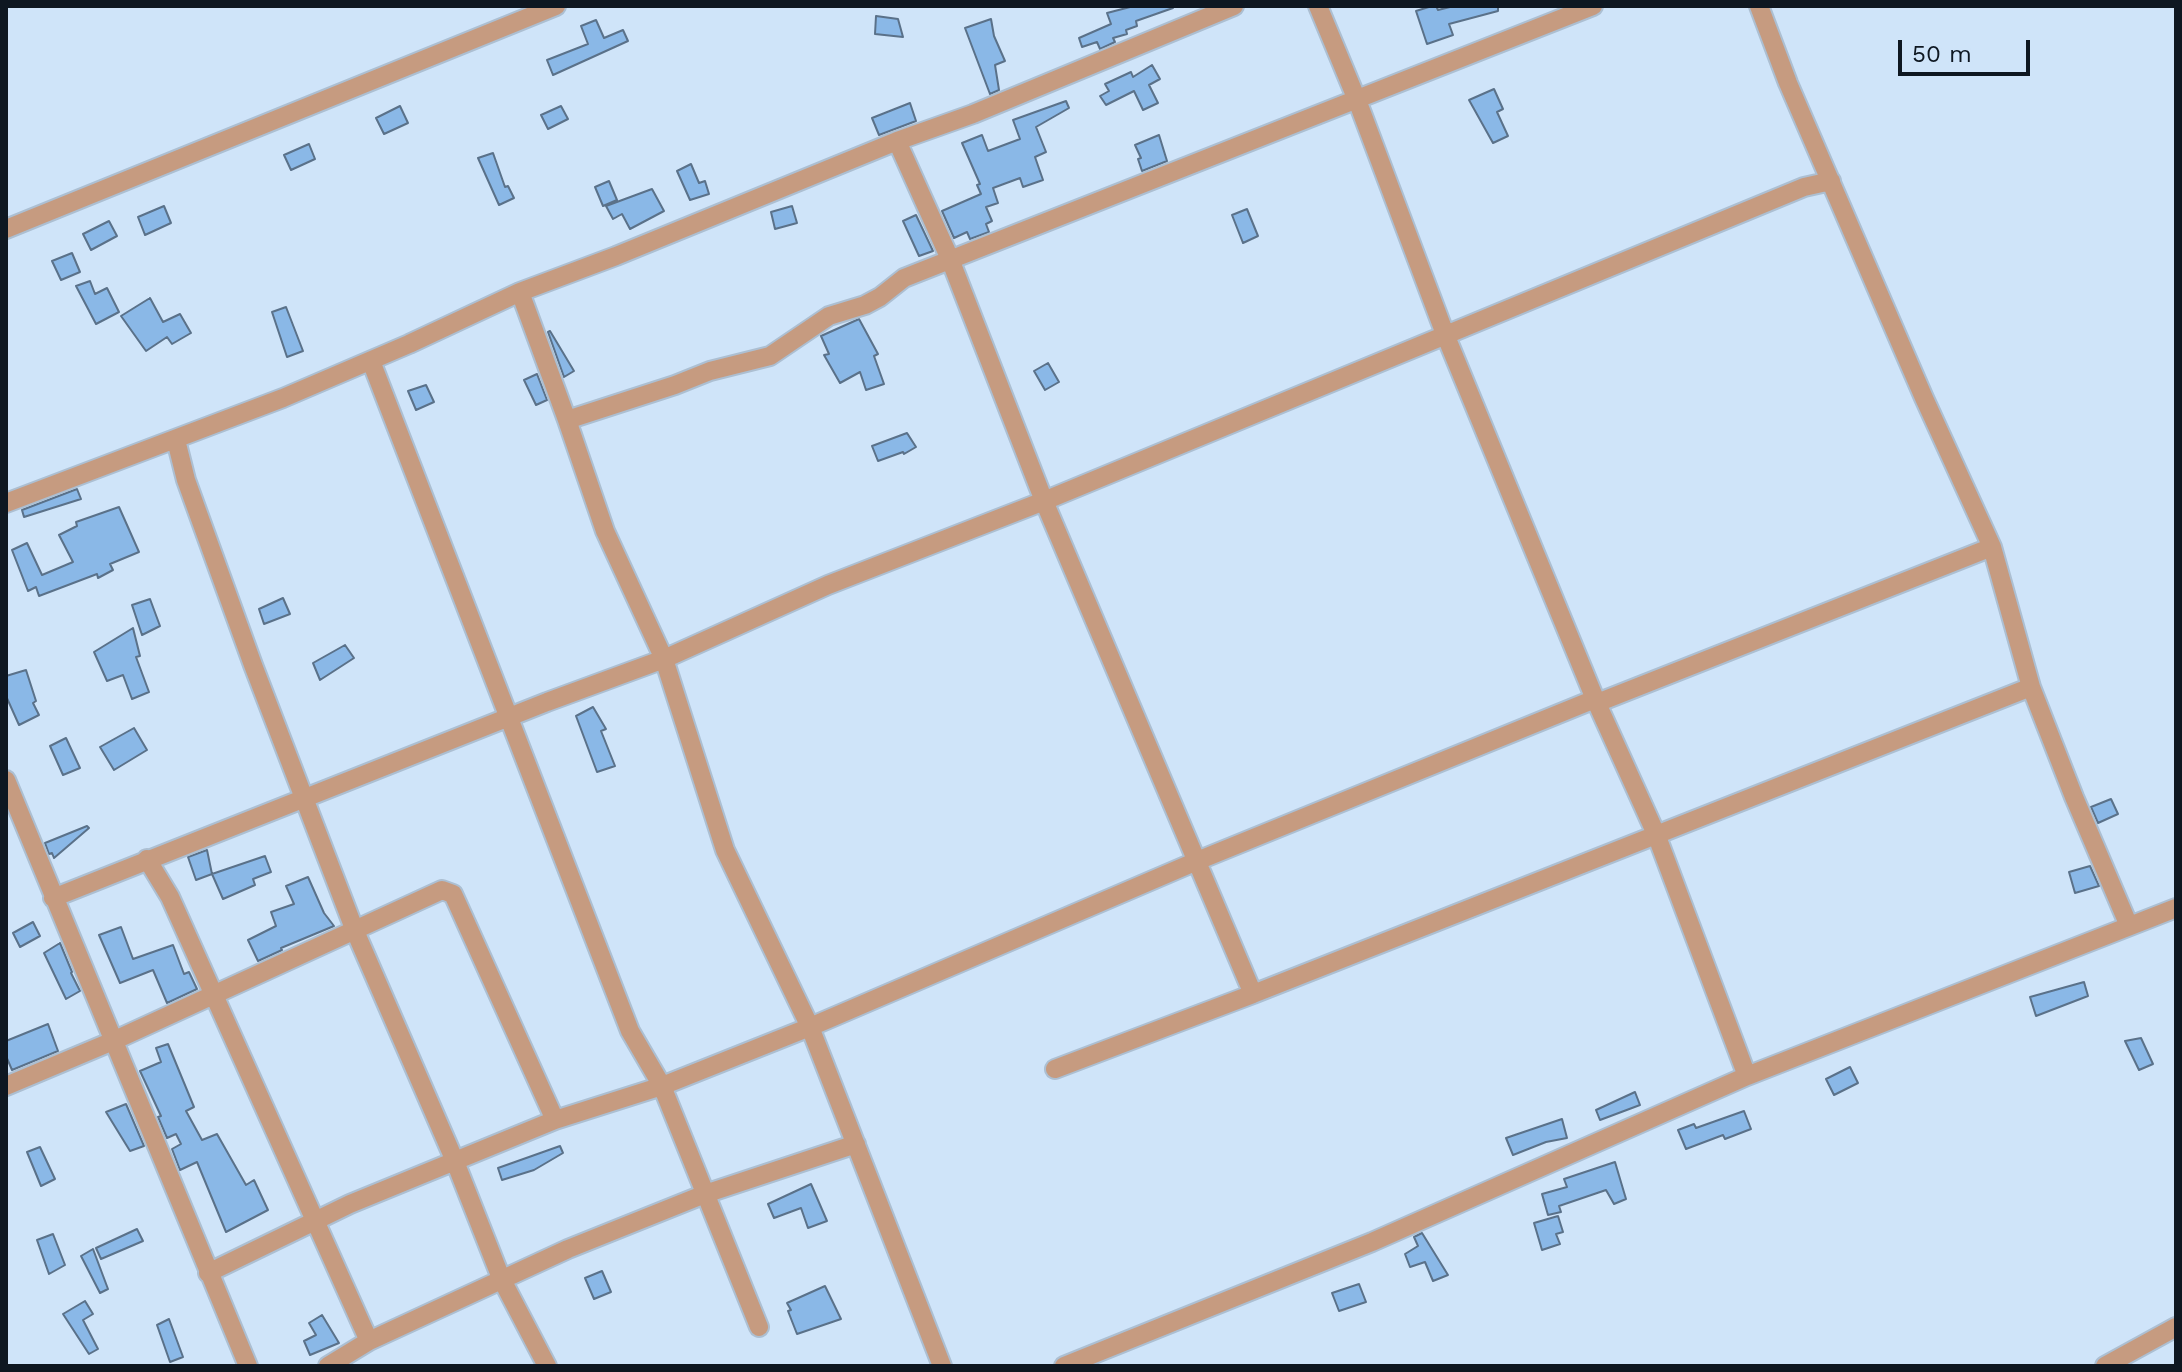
<!DOCTYPE html>
<html>
<head>
<meta charset="utf-8">
<style>
	body { margin:0 }
	#map { position:relative; width:2182px; height:1372px; overflow:hidden; background:#cfe4f9; font-family:"Work Sans",sans-serif }
	canvas { display:block }
	.frame { position:absolute; inset:0; border:8px solid #0e1721; pointer-events:none }
	.scale { position:absolute; left:1898px; top:40px; width:132px; height:36px; box-sizing:border-box; border:4px solid #0e1721; border-top:0; padding-left:10px; font-size:24px; line-height:28px; white-space:nowrap; color:#0e1721; -webkit-text-stroke:6px #cfe4f9; paint-order:stroke }
</style>
</head>
<body>
<div id="map">
<canvas width="2182" height="1372"></canvas>
<div class="frame"></div>
<div class="scale">50 m</div>
</div>
<script>
const ctx = document.querySelector('canvas').getContext('2d');
ctx.lineJoin = 'round';
function fill(path, color) {
  ctx.fillStyle = color;
  ctx.fill(path, 'evenodd');
}
function toPath(rows) {
  const path = new Path2D();
  for (const r of rows) {
    path.moveTo(r[0], r[1]);
    for (let i = 2; i < r.length; i += 2) path.lineTo(r[i], r[i + 1]);
  }
  return path;
}
function stroke(path, color, width, dash) {
  ctx.strokeStyle = color;
  ctx.lineWidth = width;
  ctx.lineCap = dash ? 'butt' : 'round';
  ctx.setLineDash(dash || []);
  ctx.stroke(path);
}
const building = toPath([
	[1134,6,1173,6,1173,8,1136,21,1137,26,1126,30,1127,34,1113,38,1115,42,1100,49,1097,42,1082,47,1079,38,1111,24,1107,13,1134,6],
	[1432,6,1436,6,1438,10,1454,6,1498,6,1498,11,1449,24,1453,35,1427,44,1416,11,1432,6],
	[876,16,898,19,903,37,875,34,876,16],
	[991,19,994,36,1005,61,995,65,999,90,990,94,965,28,991,19],
	[596,20,604,38,623,30,628,41,553,75,547,60,588,44,581,26,596,20],
	[1152,65,1160,79,1149,85,1158,103,1143,110,1134,91,1106,105,1100,96,1109,91,1105,84,1131,72,1133,77,1152,65],
	[1494,89,1503,109,1497,112,1508,136,1493,143,1469,100,1494,89],
	[1066,101,1069,108,1036,127,1046,152,1035,157,1043,180,1023,187,1020,178,993,188,998,203,986,207,992,221,986,224,989,232,970,239,967,232,954,238,942,211,981,194,977,185,980,184,962,143,982,135,988,151,1020,139,1013,120,1066,101],
	[910,103,916,121,879,135,872,118,910,103],
	[400,106,408,123,384,134,376,118,400,106],
	[561,106,568,119,548,129,541,115,561,106],
	[1159,135,1167,161,1142,171,1138,159,1141,158,1135,145,1159,135],
	[309,144,315,159,291,170,284,155,309,144],
	[493,153,505,187,508,186,514,198,499,205,478,158,493,153],
	[691,164,699,183,705,181,709,194,690,200,677,171,691,164],
	[609,181,617,200,603,206,595,187,609,181],
	[652,189,664,211,630,229,622,214,613,219,606,206,652,189],
	[164,206,171,223,145,235,138,217,164,206],
	[792,206,797,223,775,229,771,212,792,206],
	[1247,209,1258,236,1243,243,1232,215,1247,209],
	[916,215,933,251,919,256,903,221,916,215],
	[109,221,117,236,91,250,83,234,109,221],
	[72,253,80,272,61,280,52,261,72,253],
	[90,281,95,294,107,288,119,312,96,324,76,286,90,281],
	[150,298,163,322,180,314,191,333,172,344,167,337,146,351,121,316,150,298],
	[286,307,303,351,287,357,272,312,286,307],
	[859,319,878,354,874,356,884,384,866,390,860,372,840,383,824,355,829,354,821,336,859,319],
	[550,331,574,371,564,377,548,332,550,331],
	[1048,363,1059,382,1045,390,1034,371,1048,363],
	[537,374,547,400,536,405,524,380,537,374],
	[426,385,434,402,416,410,408,391,426,385],
	[907,433,916,447,904,454,903,452,878,461,872,446,907,433],
	[77,489,81,499,24,517,22,510,77,489],
	[119,507,139,552,110,564,113,570,98,578,97,574,39,596,36,587,28,591,12,550,27,543,42,575,73,562,59,535,77,526,76,522,119,507],
	[283,598,290,614,264,624,259,609,283,598],
	[150,599,160,626,142,635,132,605,150,599],
	[133,628,140,656,136,657,149,692,132,699,123,675,107,681,94,652,133,628],
	[345,645,354,658,320,680,313,663,345,645],
	[26,670,36,701,33,703,39,715,19,725,6,696,6,676,26,670],
	[593,707,606,729,601,731,615,766,597,772,576,716,593,707],
	[134,728,147,750,114,770,100,747,134,728],
	[66,738,80,768,63,775,50,746,66,738],
	[2111,799,2118,814,2098,823,2091,807,2111,799],
	[87,826,89,828,54,858,52,853,49,854,45,843,87,826],
	[207,850,212,874,196,880,188,857,207,850],
	[265,856,271,872,253,879,255,885,223,899,212,874,265,856],
	[2090,866,2099,886,2075,893,2069,872,2090,866],
	[308,877,324,913,334,926,281,948,282,950,258,961,248,940,276,926,271,912,294,904,286,886,308,877],
	[33,922,40,936,20,947,13,933,33,922],
	[121,927,133,959,173,945,184,974,189,972,197,989,167,1003,153,970,120,983,99,935,121,927],
	[60,943,72,972,71,973,80,991,66,999,44,953,60,943],
	[2084,982,2088,996,2036,1016,2030,997,2084,982],
	[48,1024,58,1051,12,1070,6,1056,6,1041,48,1024],
	[2141,1038,2153,1064,2139,1070,2125,1041,2141,1038],
	[168,1044,194,1107,186,1111,202,1140,217,1134,246,1185,254,1180,268,1210,226,1232,197,1162,180,1170,172,1149,181,1144,176,1134,167,1138,158,1117,161,1116,140,1071,161,1062,156,1048,168,1044],
	[1850,1067,1858,1083,1834,1095,1826,1079,1850,1067],
	[1635,1092,1640,1105,1600,1120,1596,1110,1635,1092],
	[126,1104,144,1146,130,1151,106,1112,126,1104],
	[1744,1111,1751,1129,1725,1139,1723,1135,1686,1149,1678,1130,1694,1124,1696,1128,1744,1111],
	[1562,1119,1567,1138,1546,1142,1513,1155,1506,1138,1562,1119],
	[560,1146,563,1153,534,1170,502,1180,498,1168,560,1146],
	[40,1147,55,1179,41,1186,27,1152,40,1147],
	[1615,1162,1626,1199,1614,1204,1606,1190,1559,1206,1561,1212,1548,1215,1542,1194,1567,1187,1564,1179,1615,1162],
	[811,1184,827,1221,808,1228,801,1208,774,1218,768,1204,811,1184],
	[1558,1216,1563,1232,1556,1234,1560,1244,1542,1250,1534,1223,1558,1216],
	[137,1229,143,1241,101,1259,96,1248,137,1229],
	[1422,1233,1448,1275,1433,1281,1425,1262,1410,1267,1405,1254,1418,1246,1414,1237,1422,1233],
	[53,1234,65,1265,49,1274,37,1240,53,1234],
	[93,1249,108,1289,100,1293,81,1256,93,1249],
	[602,1271,611,1292,594,1299,585,1278,602,1271],
	[1359,1284,1366,1302,1339,1311,1332,1293,1359,1284],
	[825,1286,841,1319,797,1334,788,1311,791,1310,787,1303,825,1286],
	[85,1301,93,1314,83,1320,98,1349,89,1354,63,1314,85,1301],
	[322,1315,339,1343,310,1355,304,1341,316,1335,309,1323,322,1315],
	[169,1319,183,1357,170,1362,157,1325,169,1319]
]);
const minor = toPath([
	[1318,6,1357,100,1445,334,1595,699,1656,834,1747,1076],
	[1759,6,1788,83,1924,398,1992,547,2031,687,2074,797,2129,926],
	[897,141,950,259,1044,501,1253,994,1055,1069],
	[6,229,556,6],
	[520,292,567,420],
	[371,361,630,1031,662,1086,759,1327],
	[176,440,186,480,253,665,355,931,454,1159,501,1278,547,1366],
	[6,503,283,398,409,344,520,292,616,256,897,141,973,114,1234,6],
	[1597,703,1992,547],
	[6,780,248,1366],
	[147,859,170,897,369,1341],
	[53,898,547,702,664,659,828,585,1044,501,1804,187,1831,181],
	[1253,994,2031,687],
	[6,1086,113,1041,442,890,453,894,555,1120,350,1204,208,1273],
	[555,1120,662,1086,810,1027,1197,861,1595,699],
	[328,1366,369,1341,568,1249,705,1194,856,1144],
	[942,1366,810,1027,725,850,664,659,605,531,567,420,675,385,710,371,770,356,829,316,865,305,880,297,904,278,1593,6],
	[1064,1366,1372,1242,1747,1076,2176,908],
	[2105,1366,2176,1327]
]);
fill(building, '#8ab8e7');
stroke(building, '#5a7189', 2);
stroke(minor, '#acbfd2', 22);
stroke(minor, '#c69b80', 18);
</script>
</body>
</html>
